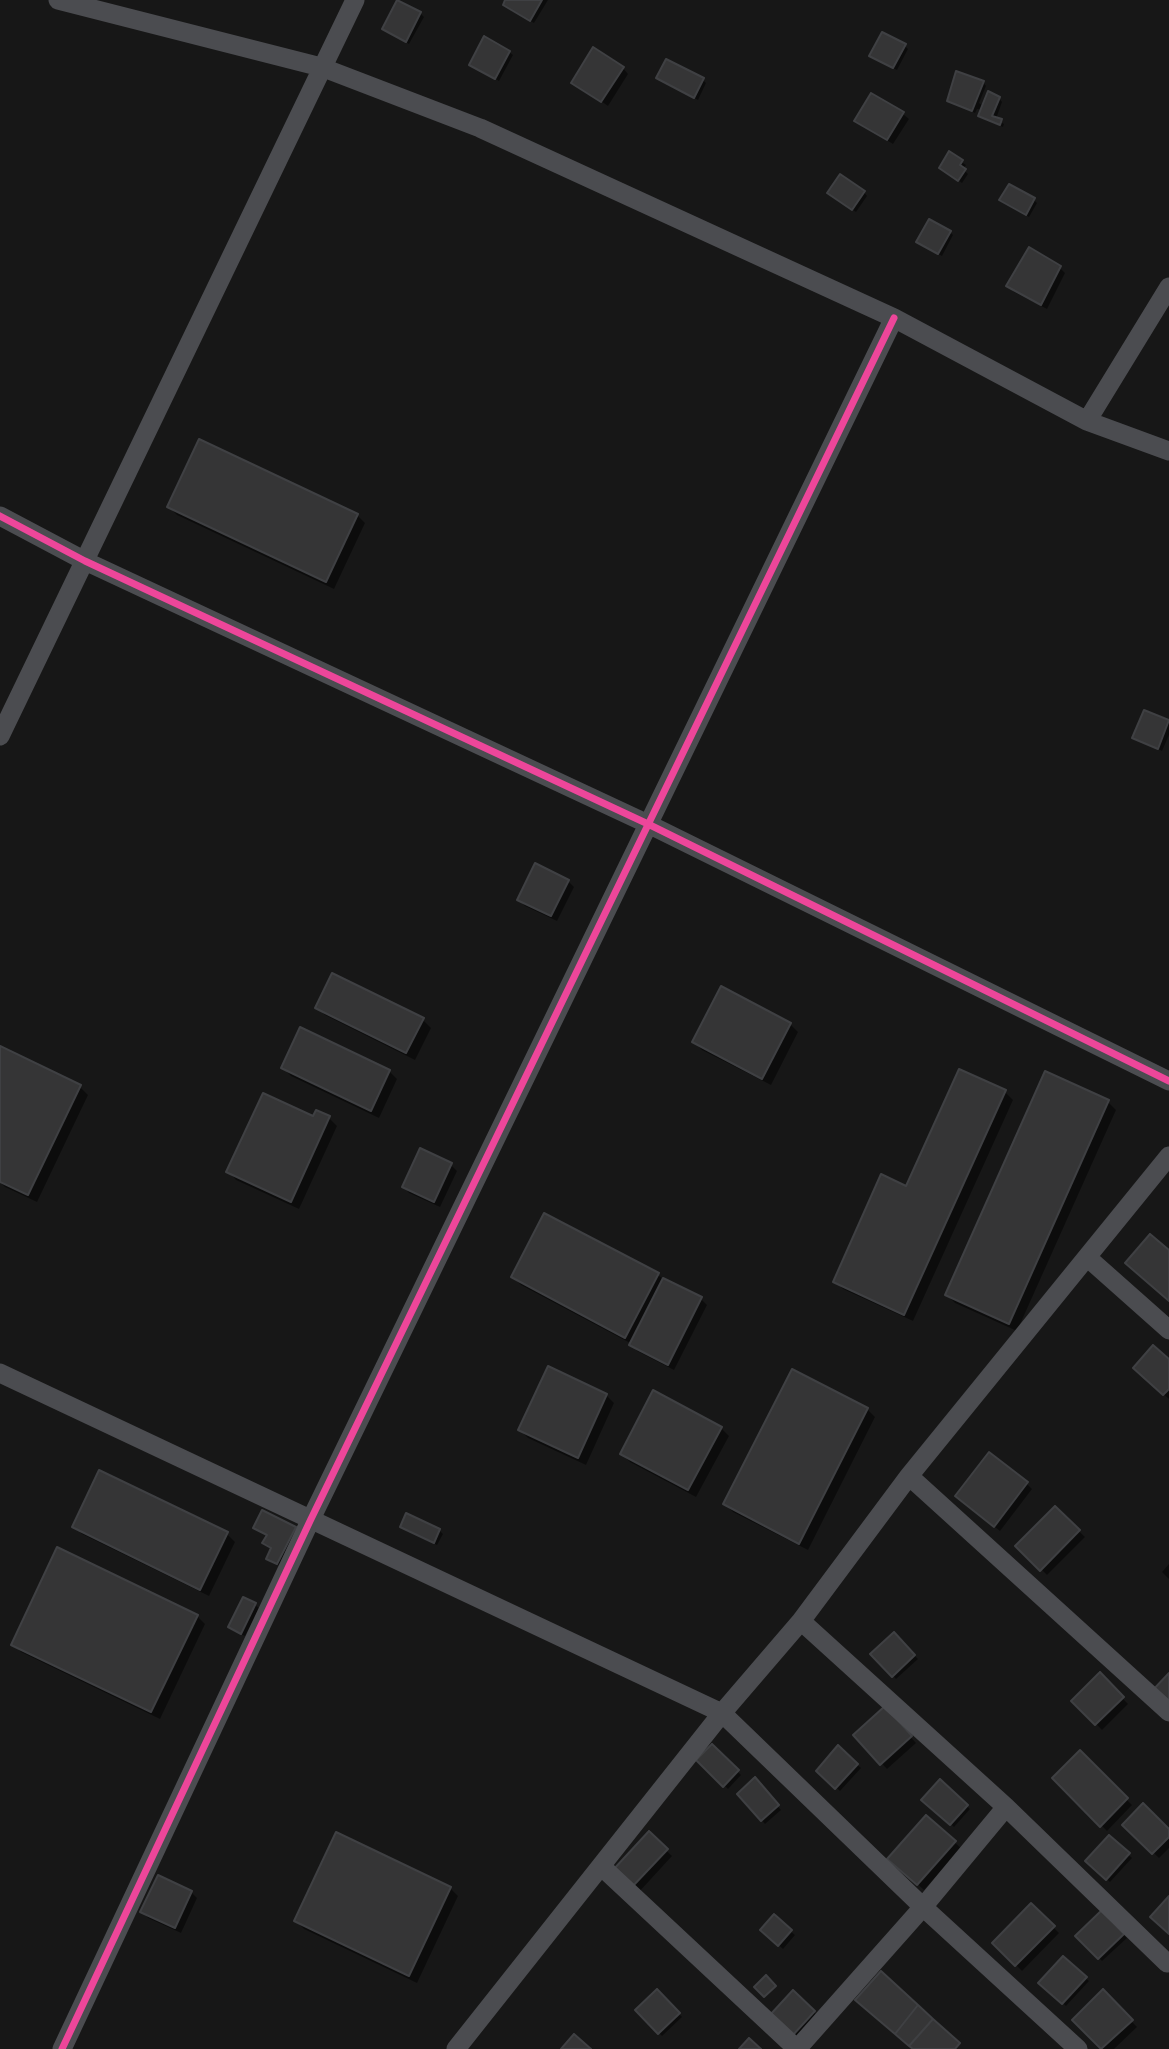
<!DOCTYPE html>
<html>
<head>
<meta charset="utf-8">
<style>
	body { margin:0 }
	canvas { display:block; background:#171717 }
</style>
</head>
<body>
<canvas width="1169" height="2049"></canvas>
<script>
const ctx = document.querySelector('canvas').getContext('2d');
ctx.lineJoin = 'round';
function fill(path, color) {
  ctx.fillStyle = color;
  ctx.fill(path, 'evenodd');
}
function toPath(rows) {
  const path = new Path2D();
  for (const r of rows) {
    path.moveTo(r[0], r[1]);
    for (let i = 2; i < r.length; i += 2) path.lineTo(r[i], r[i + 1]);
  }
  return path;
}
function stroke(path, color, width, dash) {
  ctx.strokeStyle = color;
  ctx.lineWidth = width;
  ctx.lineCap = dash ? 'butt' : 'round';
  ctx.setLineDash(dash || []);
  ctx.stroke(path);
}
const shadow = toPath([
	[507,0,548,0,534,23,508,8],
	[420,13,424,17,409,44,384,29],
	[905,46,908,49,897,70,874,59],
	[509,52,513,55,499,81,471,64],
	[623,68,628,74,608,106,573,82],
	[658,78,703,80,706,83,698,100],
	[983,82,986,86,979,103,984,106,999,98,1002,102,996,119,1004,124,1003,127,984,119,980,116,982,110,977,109,975,113,949,101],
	[903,114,909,119,893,144,856,121],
	[950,154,966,165,963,169,968,174,962,183,941,168],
	[864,192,867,196,856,212,833,196],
	[1033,199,1037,203,1029,217,1001,200],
	[950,232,953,235,942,256,922,245],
	[1059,267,1065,273,1047,309,1014,292,1009,286],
	[169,507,357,515,365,523,334,589,177,515],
	[1145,712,1169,722,1169,735,1162,751,1135,737],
	[568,881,574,887,557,921,525,906,519,900],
	[317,1007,423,1020,431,1028,415,1060,325,1015],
	[790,1024,798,1032,771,1085,702,1050,694,1042],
	[0,1048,80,1087,88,1095,37,1202,5,1187,0,1182],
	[283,1068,389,1071,397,1079,379,1118,291,1076],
	[1046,1074,1108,1102,1116,1110,1017,1331,955,1303,947,1295],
	[1005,1092,1013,1100,913,1321,843,1289,835,1281,907,1188],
	[317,1112,329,1118,337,1126,299,1209,236,1180,229,1172,314,1119],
	[451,1165,457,1171,440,1207,409,1193,404,1187],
	[658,1275,663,1279,701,1299,707,1305,674,1370,637,1351,632,1344,521,1285,513,1277],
	[1169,1362,1169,1399,1141,1374],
	[792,1371,867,1409,875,1417,808,1550,733,1512,725,1504],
	[606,1395,614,1403,586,1465,528,1438,520,1430],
	[721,1428,729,1436,696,1497,630,1462,622,1454],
	[1027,1484,1032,1489,1000,1531,963,1502],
	[1055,1508,1085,1537,1047,1575,1018,1546],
	[74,1526,227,1534,235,1542,209,1596,82,1534],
	[255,1527,295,1529,298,1532,281,1566,268,1558,273,1549,265,1543,268,1536],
	[402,1527,439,1530,443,1534,437,1545],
	[1169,1564,1169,1579,1162,1572],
	[255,1605,259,1608,245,1636,234,1631,230,1627],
	[197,1616,205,1624,160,1719,21,1652,13,1644],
	[894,1635,918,1659,896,1679,873,1654],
	[1100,1675,1128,1704,1102,1730,1074,1701],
	[885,1709,916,1743,887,1769,855,1735],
	[712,1746,741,1775,728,1789,698,1760],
	[839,1748,861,1768,840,1791,818,1771],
	[1080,1753,1132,1805,1107,1831,1054,1778],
	[755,1780,781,1810,765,1824,739,1794],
	[940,1782,970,1809,954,1827,924,1800],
	[926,1817,961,1848,924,1890,895,1864],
	[1124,1825,1169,1832,1169,1848,1159,1858],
	[649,1834,672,1856,639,1892,616,1870],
	[1109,1837,1132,1858,1110,1882,1087,1861],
	[450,1888,458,1896,417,1983,304,1929,296,1921],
	[191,1892,197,1898,181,1933,148,1918,143,1912],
	[1031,1905,1059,1933,1022,1971,994,1943],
	[1102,1913,1127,1938,1102,1961,1078,1936],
	[774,1917,795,1935,783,1949,762,1930],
	[1063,1958,1089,1981,1066,2006,1041,1983],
	[657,1991,682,2017,662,2036,637,2010],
	[1103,1992,1137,2027,1114,2049,1103,2049,1075,2020],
	[793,1993,818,2016,798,2038,773,2015]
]);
const building = toPath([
	[397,0,421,12,406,42,382,29,397,0],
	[505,0,542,0,530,21,503,5,505,0],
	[882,32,906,44,893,68,869,56,882,32],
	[484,36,510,51,495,79,469,65,484,36],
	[593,47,624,67,601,102,571,83,593,47],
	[666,59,704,78,694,98,656,78,666,59],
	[956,71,984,81,972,111,947,101,956,71],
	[988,91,1000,97,992,116,1002,119,1000,125,978,116,988,91],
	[871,93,904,112,887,140,854,121,871,93],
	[949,151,963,160,960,165,966,169,958,181,939,168,949,151],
	[840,174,865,191,852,210,827,193,840,174],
	[1009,184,1035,198,1026,215,999,200,1009,184],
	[929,219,951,231,938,254,916,242,929,219],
	[1029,247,1061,266,1041,305,1006,286,1029,247],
	[199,439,358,514,326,582,167,507,199,439],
	[1144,710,1169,720,1158,749,1132,738,1144,710],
	[535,863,569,880,551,916,517,900,535,863],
	[332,973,424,1018,406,1053,315,1008,332,973],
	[721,986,791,1023,762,1079,692,1042,721,986],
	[300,1027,390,1070,371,1111,281,1068,300,1027],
	[0,1046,81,1085,28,1195,0,1182,0,1046],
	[959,1069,1006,1090,904,1315,833,1282,881,1174,906,1186,959,1069],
	[1045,1071,1109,1100,1009,1324,945,1295,1045,1071],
	[263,1093,313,1116,316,1110,330,1116,291,1202,226,1172,263,1093],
	[420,1148,452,1163,434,1202,402,1187,420,1148],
	[544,1213,659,1273,625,1338,511,1277,544,1213],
	[1150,1234,1169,1250,1169,1301,1125,1263,1150,1234],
	[663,1278,702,1297,668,1365,629,1345,663,1278],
	[1153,1345,1169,1359,1169,1389,1163,1395,1133,1368,1153,1345],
	[548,1366,607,1394,578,1458,518,1430,548,1366],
	[792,1369,868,1408,799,1544,723,1504,792,1369],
	[653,1390,722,1427,688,1490,620,1454,653,1390],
	[989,1452,1028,1482,994,1527,955,1496,989,1452],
	[99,1470,228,1532,200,1590,72,1527,99,1470],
	[1055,1506,1080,1530,1040,1571,1015,1546,1055,1506],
	[262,1510,296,1527,277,1564,266,1559,271,1548,262,1543,267,1535,253,1528,262,1510],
	[406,1513,440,1529,434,1543,400,1527,406,1513],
	[57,1547,198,1615,151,1712,11,1645,57,1547],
	[243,1597,256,1603,241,1634,228,1627,243,1597],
	[894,1632,915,1655,892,1677,870,1654,894,1632],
	[1100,1672,1124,1697,1095,1725,1071,1701,1100,1672],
	[1169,1673,1169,1710,1151,1692,1169,1673],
	[885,1706,912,1736,880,1765,853,1735,885,1706],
	[712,1744,739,1770,723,1787,696,1760,712,1744],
	[838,1745,858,1764,835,1789,816,1771,838,1745],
	[1080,1750,1128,1798,1100,1827,1052,1778,1080,1750],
	[755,1777,779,1805,761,1821,737,1794,755,1777],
	[940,1779,968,1805,950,1825,921,1800,940,1779],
	[1143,1803,1169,1829,1169,1837,1152,1854,1122,1825,1143,1803],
	[926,1815,956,1841,917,1885,887,1859,926,1815],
	[649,1831,668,1849,632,1887,613,1870,649,1831],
	[336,1832,451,1887,409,1976,294,1921,336,1832],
	[1109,1835,1130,1853,1106,1880,1085,1861,1109,1835],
	[158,1875,192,1891,175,1928,140,1912,158,1875],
	[1169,1896,1169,1934,1150,1917,1169,1896],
	[1031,1903,1055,1926,1015,1966,992,1943,1031,1903],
	[1102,1910,1124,1934,1098,1959,1075,1936,1102,1910],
	[774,1914,792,1930,778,1946,760,1930,774,1914],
	[1063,1956,1087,1977,1062,2004,1038,1983,1063,1956],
	[881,1971,918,2005,895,2034,855,2000,881,1971],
	[766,1975,776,1986,764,1997,754,1987,766,1975],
	[657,1989,680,2013,658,2034,635,2010,657,1989],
	[1103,1989,1133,2020,1101,2049,1072,2020,1103,1989],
	[793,1990,815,2011,793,2035,770,2015,793,1990],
	[918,2005,933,2019,909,2046,895,2034,918,2005],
	[933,2019,960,2043,955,2049,913,2049,909,2046,933,2019],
	[574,2034,591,2049,561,2049,574,2034],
	[749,2038,761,2049,739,2049,749,2038]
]);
const street = toPath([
	[58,0,321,67,480,128,894,318,1087,421,1169,451],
	[1087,421,1169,287],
	[0,516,85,561,648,824,1169,1081],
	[0,736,355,0],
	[1088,1258,1169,1330],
	[0,1373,722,1713,923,1907,1078,2049],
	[909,1476,1169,1712],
	[801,1621,1006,1807,1167,1963],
	[601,1866,797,2049,923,1907,1006,1807],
	[62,2049,311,1519,894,318],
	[456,2049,722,1713,801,1621,909,1476,1169,1156]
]);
const cycleway = toPath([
	[0,516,85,561,648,824,1169,1081],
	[62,2049,311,1519,894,318]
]);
fill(shadow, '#0007');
fill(building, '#353536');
stroke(building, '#3f4043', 2);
stroke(street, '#4b4c50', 19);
stroke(cycleway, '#ed469a', 7);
</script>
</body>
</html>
